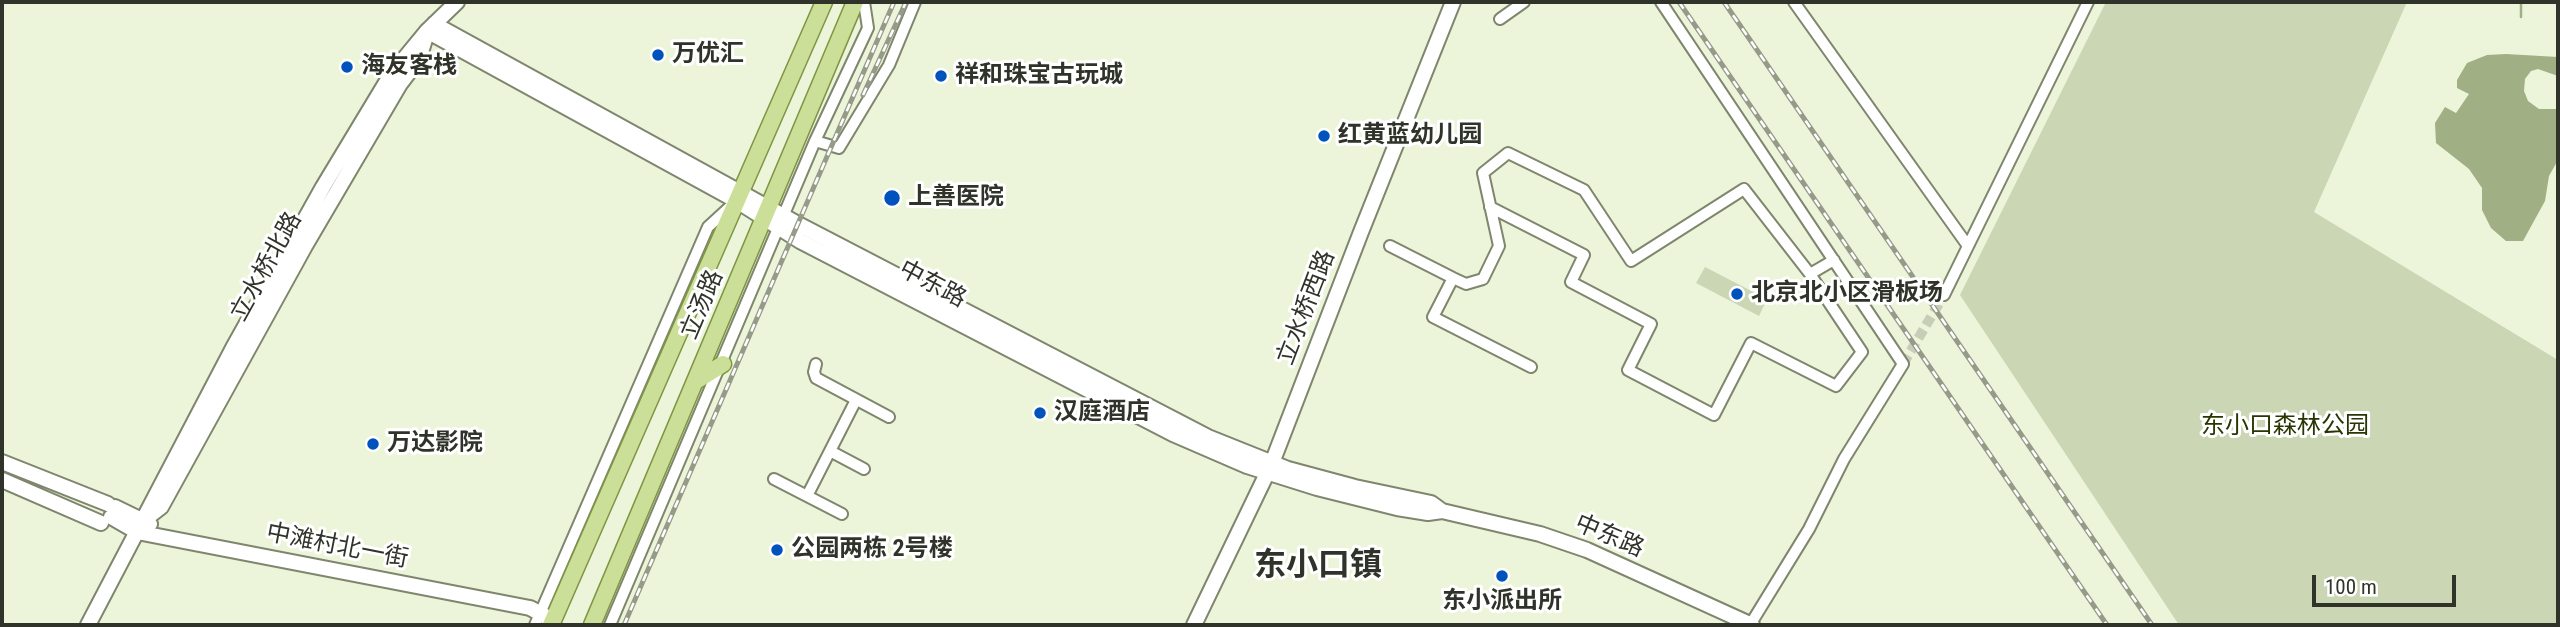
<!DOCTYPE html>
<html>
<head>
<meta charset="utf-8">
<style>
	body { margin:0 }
	#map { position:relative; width:2560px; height:627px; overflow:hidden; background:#ecf5da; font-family:"Roboto Condensed",sans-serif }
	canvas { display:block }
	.frame { position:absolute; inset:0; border:4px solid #303329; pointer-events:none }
	.scale { position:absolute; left:2312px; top:575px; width:144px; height:32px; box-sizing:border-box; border:4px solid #303329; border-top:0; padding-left:9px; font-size:21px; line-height:24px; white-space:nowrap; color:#303329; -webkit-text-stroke:5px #fff; paint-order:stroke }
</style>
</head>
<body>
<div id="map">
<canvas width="2560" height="627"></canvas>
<div class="frame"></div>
<div class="scale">100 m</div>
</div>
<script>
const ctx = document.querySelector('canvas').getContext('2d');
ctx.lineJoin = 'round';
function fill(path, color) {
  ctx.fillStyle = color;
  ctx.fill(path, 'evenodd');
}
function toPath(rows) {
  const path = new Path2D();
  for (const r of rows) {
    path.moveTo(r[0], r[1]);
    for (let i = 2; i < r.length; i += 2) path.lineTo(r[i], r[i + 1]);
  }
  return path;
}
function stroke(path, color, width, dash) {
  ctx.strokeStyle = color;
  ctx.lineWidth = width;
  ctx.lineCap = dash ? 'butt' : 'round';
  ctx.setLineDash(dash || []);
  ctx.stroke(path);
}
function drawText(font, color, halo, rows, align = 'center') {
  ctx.font = font + ' "Roboto Condensed","Noto Sans SC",sans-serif';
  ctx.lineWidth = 6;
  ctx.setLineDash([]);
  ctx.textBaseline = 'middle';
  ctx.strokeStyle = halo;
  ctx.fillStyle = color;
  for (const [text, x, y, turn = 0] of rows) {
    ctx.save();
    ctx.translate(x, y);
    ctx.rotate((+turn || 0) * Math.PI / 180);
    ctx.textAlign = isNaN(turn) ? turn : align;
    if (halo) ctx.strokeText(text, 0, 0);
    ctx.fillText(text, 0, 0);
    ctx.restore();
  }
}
const green = toPath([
	[2106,2,2407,2,2314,212,2558,360,2558,625,2179,625,1960,295],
	[1705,267,1767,299,1759,316,1696,283]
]);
const water = toPath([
	[2506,54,2558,57,2558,76,2538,69,2531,71,2525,79,2524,91,2528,101,2539,109,2558,109,2558,160,2549,176,2545,201,2523,241,2506,241,2491,228,2482,210,2482,188,2469,169,2436,143,2435,123,2445,107,2456,113,2469,94,2457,88,2457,80,2467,63,2487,55]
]);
const stream = toPath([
	[2521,2,2521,17]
]);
const streetTunnel = toPath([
	[1903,364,1944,295]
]);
const street = toPath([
	[1661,2,1903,364,1844,459,1809,529,1750,625],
	[1794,2,1968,246],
	[1500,19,1524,2],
	[815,141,839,148,889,65,915,2],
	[1490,207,1584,255,1571,282,1651,324,1628,370,1714,415,1751,343,1836,386,1862,352,1810,274],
	[1390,246,1453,278,1433,317,1531,367],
	[1453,278,1466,284,1483,279,1499,246,1483,173,1508,153,1584,190,1631,261,1744,189,1810,274,1834,260],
	[1944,295,2088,2],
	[816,364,814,372,816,378,889,417],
	[830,451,864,469],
	[774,479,842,514],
	[807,496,856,400],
	[535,625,708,227,732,205],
	[610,625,815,141,868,28,864,2]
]);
const secondary = toPath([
	[434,24,796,223,1208,437,1288,469,1355,487,1431,503,1442,511],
	[427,31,737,201,800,241,1173,434,1247,466,1317,488,1397,508,1428,513,1442,511,1540,534,1587,550,1752,625],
	[2,462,108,504],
	[2,480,101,523],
	[115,507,150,524],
	[111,517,137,532,530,608,547,617,551,625],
	[143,521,161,507,305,246,400,84,419,59,426,36],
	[88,625,233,348,323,187,390,76,427,31,457,2],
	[1194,625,1272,463,1361,232,1453,2]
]);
const primary = toPath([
	[696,381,723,364],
	[551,625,824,2],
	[592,625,855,2]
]);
const rail = toPath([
	[1679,2,2107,625],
	[1724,2,2152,625],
	[863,95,906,2],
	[624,625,894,2]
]);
const markers = [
	[658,55,7,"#0053bc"],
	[347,67,7,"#0053bc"],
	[941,76,7,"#0053bc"],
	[1324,136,7,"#0053bc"],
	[892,198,9,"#0053bc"],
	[1737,294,7,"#0053bc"],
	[1040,413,7,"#0053bc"],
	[373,444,7,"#0053bc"],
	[777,550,7,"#0053bc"],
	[1502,576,7,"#0053bc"]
];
const poiNames = [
	["万优汇",672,55],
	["海友客栈",361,67],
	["祥和珠宝古玩城",955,76],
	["红黄蓝幼儿园",1338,136],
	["上善医院",908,198],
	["北京北小区滑板场",1751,294],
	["汉庭酒店",1054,413],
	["万达影院",387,444],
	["公园两栋 2号楼",791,550],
	["东小派出所",1502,602,"center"]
];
const streetNames = [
	["立水桥北路",267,267,-61],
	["中东路",932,285,28],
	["立汤路",703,305,-67],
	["立水桥西路",1307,308,-69],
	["中东路",1609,537,23],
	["中滩村北一街",337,547,11]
];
const parkNames = [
	["东小口森林公园",2285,427]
];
const districtNames = [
	["东小口镇",1318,567]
];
fill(green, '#cbd6b5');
fill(water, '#a0af84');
stroke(stream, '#a0af84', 2.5);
stroke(streetTunnel, '#c6ceb7', 10, [10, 5]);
stroke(street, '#7e866d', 14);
stroke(secondary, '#7e866d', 18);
stroke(primary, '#7f9544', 19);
stroke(street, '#fff', 10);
stroke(secondary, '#fff', 14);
stroke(primary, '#ccdf98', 16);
stroke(rail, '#959b88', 5);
stroke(rail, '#fff', 2.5, [8]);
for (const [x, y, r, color] of markers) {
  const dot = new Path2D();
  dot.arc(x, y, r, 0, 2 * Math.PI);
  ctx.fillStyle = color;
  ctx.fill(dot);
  stroke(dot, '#fff', 2.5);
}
drawText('bold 24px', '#303329', '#fff', poiNames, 'left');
drawText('24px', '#303329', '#fff', streetNames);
drawText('24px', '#293502', '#fff', parkNames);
drawText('bold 32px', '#303329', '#fff', districtNames);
</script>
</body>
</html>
